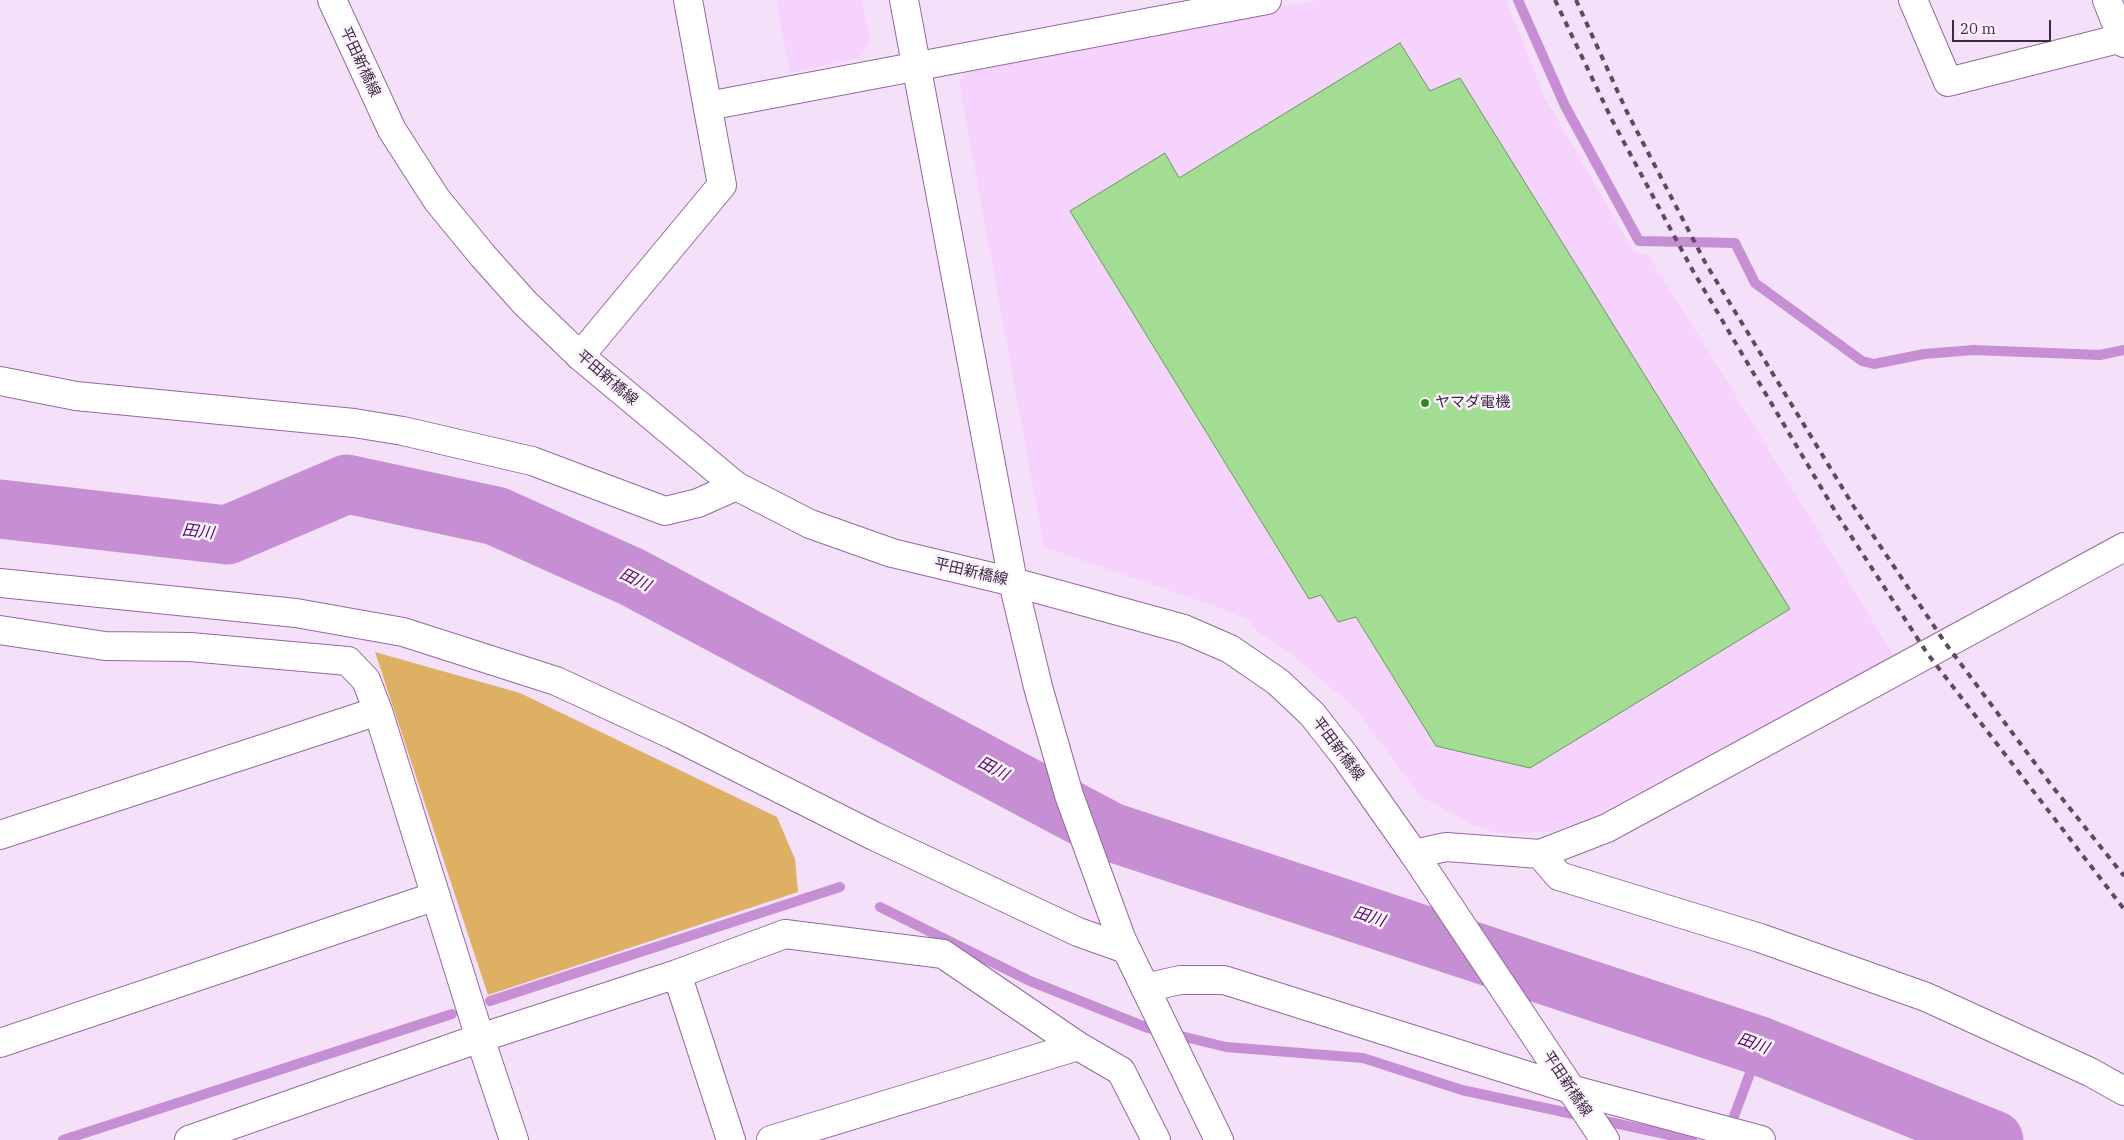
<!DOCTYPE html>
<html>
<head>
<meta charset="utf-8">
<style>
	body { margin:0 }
	#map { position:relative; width:2124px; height:1140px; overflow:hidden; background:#f5e0fa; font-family:"IBM Plex Serif",serif }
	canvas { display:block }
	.scale { position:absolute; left:1952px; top:20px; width:99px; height:22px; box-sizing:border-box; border:2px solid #3d2942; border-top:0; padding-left:6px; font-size:15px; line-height:18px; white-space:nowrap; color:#3d2942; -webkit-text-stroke:4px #fcf1fe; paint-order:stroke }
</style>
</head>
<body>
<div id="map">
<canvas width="2124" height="1140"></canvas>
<div class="scale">20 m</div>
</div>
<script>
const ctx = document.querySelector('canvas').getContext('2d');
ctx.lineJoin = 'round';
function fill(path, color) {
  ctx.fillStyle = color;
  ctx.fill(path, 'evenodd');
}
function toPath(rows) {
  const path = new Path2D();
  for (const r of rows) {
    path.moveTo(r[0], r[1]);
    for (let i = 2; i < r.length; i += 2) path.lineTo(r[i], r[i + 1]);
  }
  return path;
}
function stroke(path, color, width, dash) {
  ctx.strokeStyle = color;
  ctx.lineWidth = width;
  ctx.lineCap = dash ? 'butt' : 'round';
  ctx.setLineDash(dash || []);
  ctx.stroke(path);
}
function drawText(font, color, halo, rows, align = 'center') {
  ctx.font = font + ' "IBM Plex Serif","Noto Sans JP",serif';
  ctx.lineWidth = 5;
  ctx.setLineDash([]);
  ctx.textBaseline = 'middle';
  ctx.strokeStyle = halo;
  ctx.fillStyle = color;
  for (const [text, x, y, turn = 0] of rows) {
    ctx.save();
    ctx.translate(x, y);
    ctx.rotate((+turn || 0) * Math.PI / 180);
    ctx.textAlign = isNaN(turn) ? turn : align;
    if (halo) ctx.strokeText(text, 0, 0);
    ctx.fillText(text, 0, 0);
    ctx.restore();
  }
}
const built = toPath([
	[776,0,862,0,870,42,860,58,790,73],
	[1318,0,1506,0,1544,96,1634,252,1648,255,1719,368,1894,656,1585,821,1552,832,1496,833,1473,825,1420,796,1355,708,1288,652,1256,630,1249,620,1217,607,1044,547,959,83,967,67]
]);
const green = toPath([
	[375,652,520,693,777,817,795,859,798,892,488,995]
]);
const stream = toPath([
	[1518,0,1565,106,1639,241,1735,243,1755,283,1862,361,1874,364,1924,354,1974,350,2100,355,2124,350],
	[880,907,1030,981,1148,1028,1226,1047,1363,1058,1462,1090,1582,1116],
	[490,1001,840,887],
	[1596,1119,1692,1140],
	[1729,1130,1760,1046],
	[63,1140,452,1014]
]);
const river = toPath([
	[0,509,227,535,347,484,496,516,632,577,1111,832,1760,1046,1994,1140]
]);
const building = toPath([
	[1400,43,1430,91,1460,78,1790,609,1530,768,1436,746,1356,617,1338,622,1321,595,1309,599,1070,211,1165,153,1179,178,1400,43]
]);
const minor = toPath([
	[1913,0,1948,82,2122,38],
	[2107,0,2124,43],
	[708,106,1267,0],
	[580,356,722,185,688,0],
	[0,381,76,396,354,423,403,431,532,461,665,511,698,503,736,486],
	[0,583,296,613,403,632,556,681,673,735,874,836,1078,932,1126,949],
	[0,630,105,646,190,647,348,661,366,680,378,711,480,1038,514,1140],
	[0,835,378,711],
	[1414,854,1446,847,1540,854,1559,876,1760,938,1926,997,2090,1072,2124,1091],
	[677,974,785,934,943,954,1078,1046],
	[1145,988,1180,980,1224,980,1570,1089,1761,1140],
	[0,1043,436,896],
	[189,1140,480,1038,677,974,731,1140],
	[771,1140,1078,1046,1121,1071,1156,1140]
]);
const tertiary = toPath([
	[904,0,1013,582,1038,687,1069,795,1121,938,1219,1140],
	[1540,854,1607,828,2124,547]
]);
const secondary = toPath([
	[332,0,392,130,437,200,483,256,525,303,580,356,736,486,810,524,892,553,1013,582,1184,629,1230,649,1278,682,1312,714,1345,756,1414,854,1605,1140]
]);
const rail = toPath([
	[1555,0,1612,120,1693,271,1838,516,1927,653,2124,909],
	[1576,0,1627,112,1706,264,1854,507,1946,644,2052,786,2124,876]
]);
const markers = [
	[1425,403,5,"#3a8125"]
];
const streetNames = [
	["平田新橋線",360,62,65],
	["平田新橋線",607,378,41],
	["平田新橋線",971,572,13],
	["平田新橋線",1338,749,53],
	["平田新橋線",1567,1084,56]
];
const poiNames = [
	["ヤマダ電機",1435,403]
];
const waterNames = [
	["田川",198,532,7],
	["田川",635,580,26],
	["田川",993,769,28],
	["田川",1369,917,18],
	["田川",1753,1044,20]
];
fill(built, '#f5d3fd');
fill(green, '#ddb063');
stroke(stream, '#c68ed3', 10);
stroke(river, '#c68ed3', 59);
fill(building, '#a3dd94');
stroke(building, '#69995c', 1);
stroke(minor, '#9667a2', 30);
stroke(tertiary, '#9667a2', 30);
stroke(secondary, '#9667a2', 30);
stroke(minor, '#fff', 28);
stroke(tertiary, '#fff', 28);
stroke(secondary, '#fff', 28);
stroke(rail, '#5d4962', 4, [6, 6]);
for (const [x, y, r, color] of markers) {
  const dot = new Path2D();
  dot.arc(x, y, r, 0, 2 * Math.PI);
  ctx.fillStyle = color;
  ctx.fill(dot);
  stroke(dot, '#fcf1fe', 2);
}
drawText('15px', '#3d2942', '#fcf1fe', streetNames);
drawText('15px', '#3d2942', '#fcf1fe', poiNames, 'left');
drawText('italic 16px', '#520a61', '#fcf1fe', waterNames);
</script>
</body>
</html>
